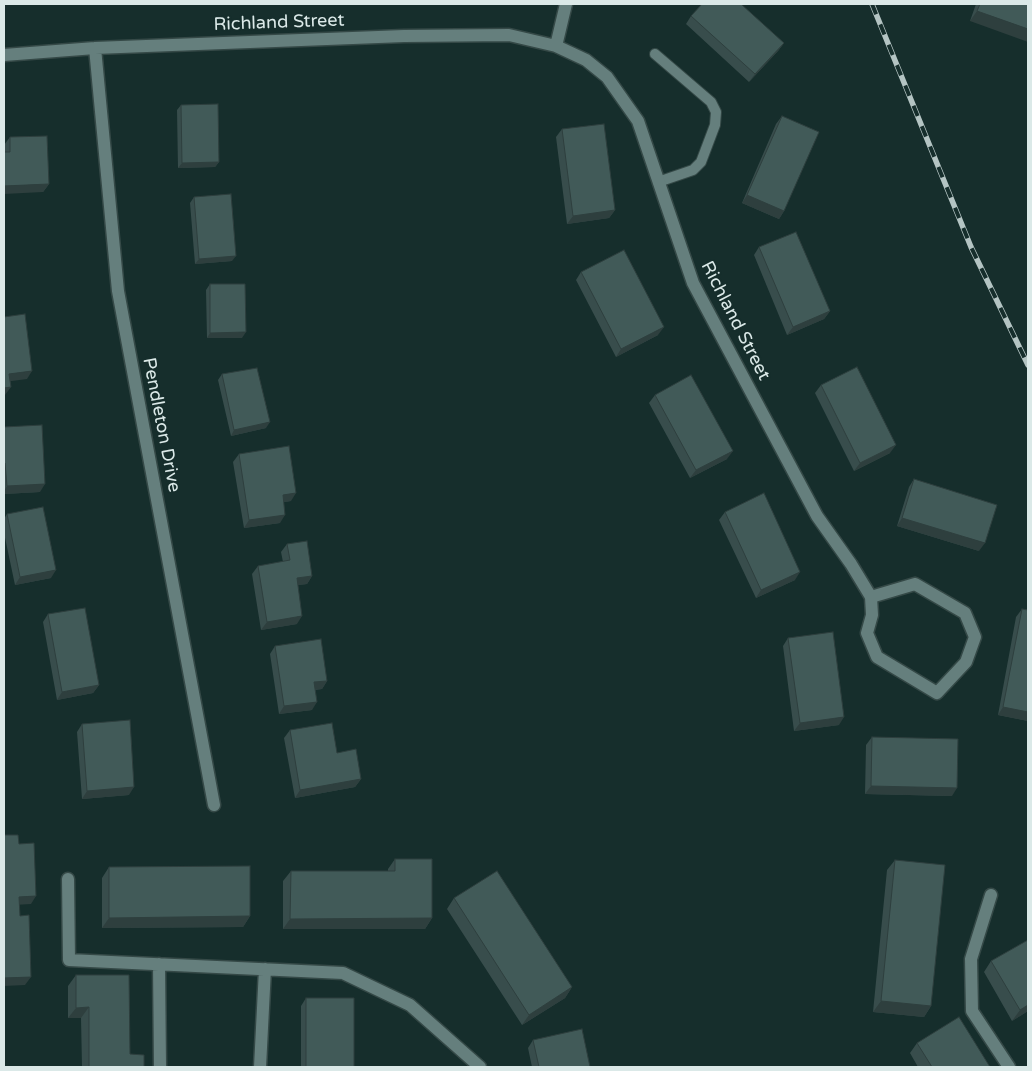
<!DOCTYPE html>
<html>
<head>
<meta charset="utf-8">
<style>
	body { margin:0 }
	#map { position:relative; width:1032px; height:1071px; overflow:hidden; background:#162e2c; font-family:"Varela Round",sans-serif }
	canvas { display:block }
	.frame { position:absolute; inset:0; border:5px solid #dbe9e8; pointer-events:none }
</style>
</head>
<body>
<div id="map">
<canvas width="1032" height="1071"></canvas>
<div class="frame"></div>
</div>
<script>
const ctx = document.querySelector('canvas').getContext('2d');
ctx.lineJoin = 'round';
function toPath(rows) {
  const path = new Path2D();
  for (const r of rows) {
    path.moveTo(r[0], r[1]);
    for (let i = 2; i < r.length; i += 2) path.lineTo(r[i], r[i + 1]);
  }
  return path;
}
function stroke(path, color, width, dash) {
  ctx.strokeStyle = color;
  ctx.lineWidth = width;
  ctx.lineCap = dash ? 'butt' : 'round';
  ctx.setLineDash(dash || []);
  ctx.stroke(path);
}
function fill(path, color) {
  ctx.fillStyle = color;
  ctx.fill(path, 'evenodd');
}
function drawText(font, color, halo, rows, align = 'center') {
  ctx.font = font + ' "Varela Round",sans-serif';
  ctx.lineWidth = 4;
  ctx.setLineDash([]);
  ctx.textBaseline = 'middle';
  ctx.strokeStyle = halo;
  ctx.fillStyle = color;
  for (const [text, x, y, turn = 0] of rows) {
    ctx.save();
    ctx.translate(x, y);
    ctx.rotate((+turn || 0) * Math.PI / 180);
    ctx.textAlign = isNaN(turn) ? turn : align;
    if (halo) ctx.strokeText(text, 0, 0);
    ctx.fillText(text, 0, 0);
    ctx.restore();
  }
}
const lane = toPath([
	[655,54,711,102,716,112,715,125,701,162,693,170,658,182]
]);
const street = toPath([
	[556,46,566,4],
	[95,48,118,291,214,805],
	[4,55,95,48,404,36,509,35,556,46,586,60,607,77,638,121,693,283,817,516,851,564,871,597],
	[915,584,965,613,975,637,966,662,937,693,877,657,867,633,872,615,871,597,915,584],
	[68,879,69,960,343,973,410,1005,480,1067],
	[991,895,971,959,972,1011,1009,1067],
	[159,964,160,1067],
	[260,1067,265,969]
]);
const rail = toPath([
	[872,4,971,247,1028,365]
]);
const wall = toPath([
	[976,4,1028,4,970,21],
	[691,16,784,43,778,51,749,82,686,24],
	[181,105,219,162,215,167,178,168,177,110],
	[782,116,784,211,779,219,742,203,776,124],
	[562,129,615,210,609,218,567,224,556,137],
	[10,137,49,184,43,192,4,152,4,145],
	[194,197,232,261,195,264,190,203],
	[759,247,830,311,824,319,787,335,754,255],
	[581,272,658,335,616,357,576,280],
	[210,284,242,338,207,338,206,290],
	[222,374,266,428,231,436,218,380],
	[821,385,890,453,854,471,815,393],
	[655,395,727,459,690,478,649,403],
	[4,427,40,492,4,494],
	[239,454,291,501,284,502,280,523,244,528,233,462],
	[914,479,979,551,897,526,909,487],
	[725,512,795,580,756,598,719,520],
	[7,514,51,578,15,585,4,533,4,519],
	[287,544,312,576,307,584,298,585,297,624,261,630,252,574,258,566,283,562,281,552],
	[1022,609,1028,610,1028,721,998,715,1016,617],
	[48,614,99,685,93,693,57,700,43,622],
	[788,638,839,725,794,731,783,646],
	[275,646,327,681,322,689,315,690,312,710,279,714,270,654],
	[82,724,129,795,82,799,77,732],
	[290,730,337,753,361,779,355,787,295,798,284,738],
	[872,737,952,796,865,794,866,745],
	[395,859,432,918,425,929,283,929,283,881,291,871,388,871,388,869],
	[895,860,931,1006,924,1017,873,1012,887,870],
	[109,867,250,916,243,927,102,928,102,878],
	[454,898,572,987,565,998,522,1025,447,909],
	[1028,940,1028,1011,1012,1021,984,972,991,961],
	[76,975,130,1054,144,1067,82,1067,81,1018,68,1018,68,986],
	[306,998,354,1067,301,1067,301,1006],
	[533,1040,590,1067,532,1067,528,1048],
	[917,1043,990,1067,918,1067,910,1053]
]);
const shadedWall = toPath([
	[977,11,1028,29,1028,42,970,21],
	[784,43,778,51,749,82,755,74],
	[219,162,215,167,178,168,182,163],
	[49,184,43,192,4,194,4,186],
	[747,195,784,211,779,219,742,203],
	[615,210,609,218,567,224,573,216],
	[236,256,232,261,195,264,199,259],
	[830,311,824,319,787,335,793,327],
	[664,327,658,335,616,357,621,349],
	[246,332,242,338,207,338,210,333],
	[32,371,27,379,4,382,9,374],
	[11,387,5,395,4,396,4,388],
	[270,422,266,428,231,436,234,430],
	[896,445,890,453,854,471,860,463],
	[733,451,727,459,690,478,696,470],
	[45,484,40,492,4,494,4,491,7,486],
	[296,493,291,501,277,503,283,495],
	[285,515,280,523,244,528,249,520],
	[902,518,985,543,979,551,897,526],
	[56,570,51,578,15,585,20,577],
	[800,572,795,580,756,598,761,590],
	[312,576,307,584,291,586,297,578],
	[302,616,297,624,261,630,267,622],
	[327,681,322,689,309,690,314,682],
	[99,685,93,693,57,700,62,692],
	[317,702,312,710,279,714,284,706],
	[1003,707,1028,712,1028,721,998,715],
	[844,717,839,725,794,731,800,723],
	[361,779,355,787,295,798,300,790],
	[871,786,957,788,952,796,865,794],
	[134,787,129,795,82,799,87,791],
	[36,896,31,904,14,905,19,897],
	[250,916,243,927,102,928,109,918],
	[432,918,425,929,283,929,290,919],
	[31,977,25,985,4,986,4,978],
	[572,987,565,998,522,1025,529,1015],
	[881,1001,931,1006,924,1017,873,1012],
	[1028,1005,1028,1011,1012,1021,1020,1010],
	[89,1007,81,1018,68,1018,76,1008]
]);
const building = toPath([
	[702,4,741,4,784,43,755,74,691,16,702,4],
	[980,4,1028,4,1028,29,977,11,980,4],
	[218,104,219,162,182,163,181,105,218,104],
	[782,116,819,132,784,211,747,195,782,116],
	[604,124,615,210,573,216,562,129,604,124],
	[47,136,49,184,4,186,4,152,10,152,10,137,47,136],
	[231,194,236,256,199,259,194,197,231,194],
	[796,232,830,311,793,327,759,247,796,232],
	[624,250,664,327,621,349,581,272,624,250],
	[210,284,245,284,246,332,210,333,210,284],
	[25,314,32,371,9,374,11,387,4,388,4,317,25,314],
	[857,367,896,445,860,463,821,385,857,367],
	[257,368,270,422,234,430,222,374,257,368],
	[691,375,733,451,696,470,655,395,691,375],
	[42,425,45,484,7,486,5,463,4,463,4,427,42,425],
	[289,446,296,493,283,495,285,515,249,520,239,454,289,446],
	[914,479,997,505,985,543,902,518,914,479],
	[764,493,800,572,761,590,725,512,764,493],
	[43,507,56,570,20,577,7,514,43,507],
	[307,541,312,576,297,578,302,616,267,622,258,566,290,560,287,544,307,541],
	[85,608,99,685,62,692,48,614,85,608],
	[1022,609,1028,610,1028,712,1003,707,1022,609],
	[833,632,844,717,800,723,788,638,833,632],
	[321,639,327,681,314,682,317,702,284,706,275,646,321,639],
	[130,720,134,787,87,791,82,724,130,720],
	[332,723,337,753,356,749,361,779,300,790,290,730,332,723],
	[872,737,958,739,957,788,871,786,872,737],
	[4,835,18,835,19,844,34,843,36,896,19,897,20,916,29,915,31,977,4,978,4,835],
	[395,859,432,859,432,918,290,919,291,871,395,871,395,859],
	[895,860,945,865,931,1006,881,1001,895,860],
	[250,866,250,916,109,918,109,867,250,866],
	[497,871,572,987,529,1015,454,898,497,871],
	[1028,940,1028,1005,1020,1010,991,961,1028,940],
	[76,975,129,975,130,1054,144,1055,144,1067,89,1067,89,1007,76,1008,76,975],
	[306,998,354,998,354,1067,306,1067,306,998],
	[959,1017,990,1067,932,1067,917,1043,959,1017],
	[582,1029,590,1067,539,1067,533,1040,582,1029]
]);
const streetNames = [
	["Richland Street",279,23,-2],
	["Richland Street",735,321,63],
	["Pendleton Drive",161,425,79]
];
stroke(lane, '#354947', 12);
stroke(street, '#354947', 15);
stroke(lane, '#657f7d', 10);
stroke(street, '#657f7d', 12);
stroke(rail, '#b4c4c3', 5.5);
stroke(rail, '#162e2c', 4, [11]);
fill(wall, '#384d4c');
fill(shadedWall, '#2e3f3e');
fill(building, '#415a58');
stroke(building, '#2e3f3e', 1);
drawText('18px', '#dbe9e8', '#162e2c', streetNames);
</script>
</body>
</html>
